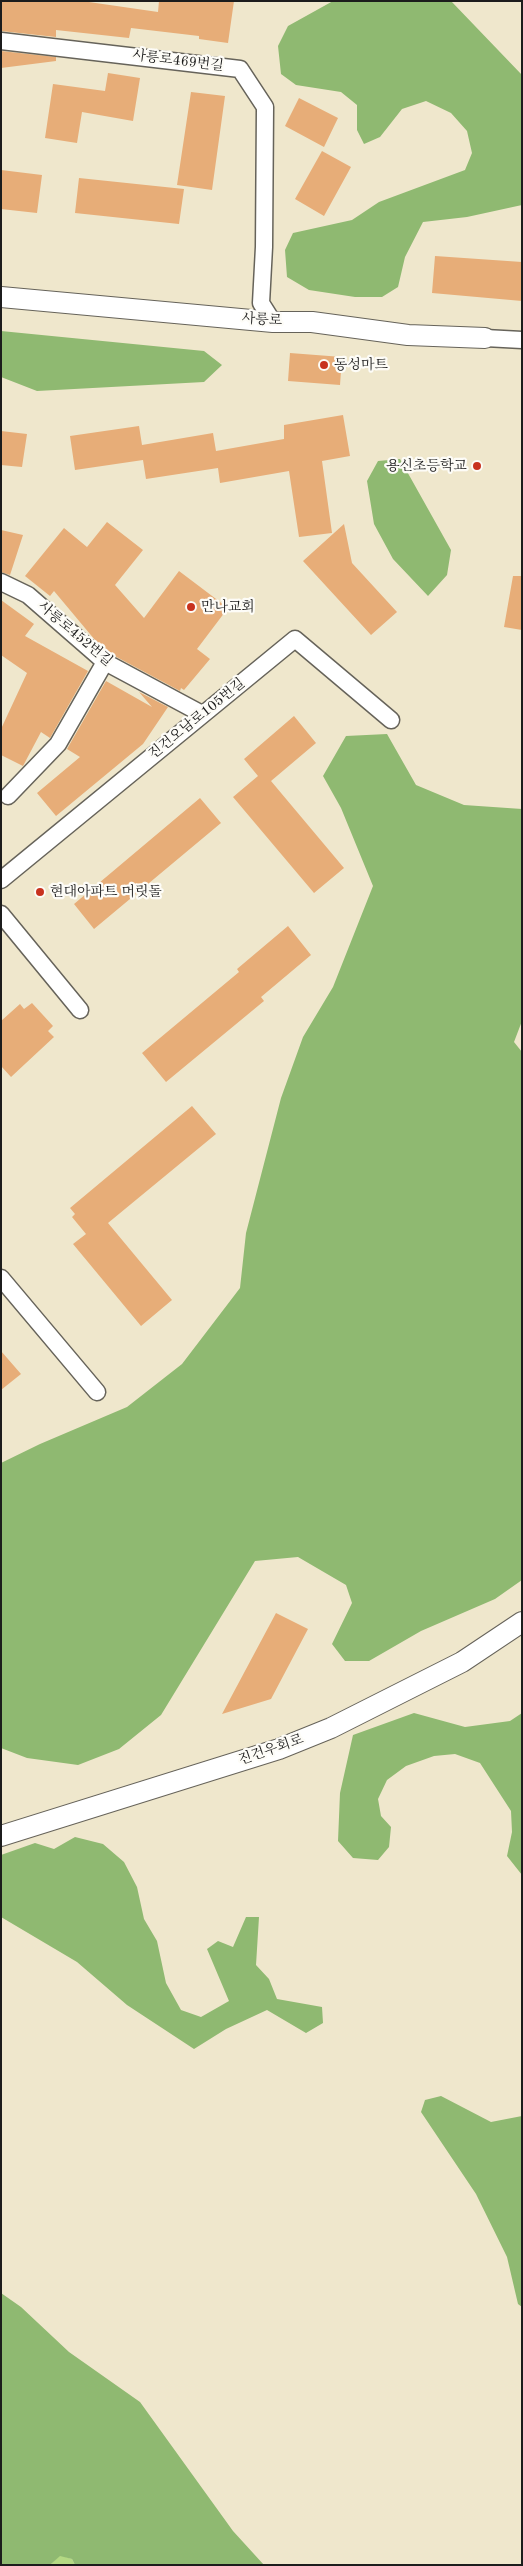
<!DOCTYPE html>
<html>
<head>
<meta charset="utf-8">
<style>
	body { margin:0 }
	#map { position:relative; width:523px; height:2566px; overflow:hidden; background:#efe7cc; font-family:"Old Standard TT",serif }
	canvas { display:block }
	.frame { position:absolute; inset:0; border:2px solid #1c1c1c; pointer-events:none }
</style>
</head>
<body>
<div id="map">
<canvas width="523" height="2566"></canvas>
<div class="frame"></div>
</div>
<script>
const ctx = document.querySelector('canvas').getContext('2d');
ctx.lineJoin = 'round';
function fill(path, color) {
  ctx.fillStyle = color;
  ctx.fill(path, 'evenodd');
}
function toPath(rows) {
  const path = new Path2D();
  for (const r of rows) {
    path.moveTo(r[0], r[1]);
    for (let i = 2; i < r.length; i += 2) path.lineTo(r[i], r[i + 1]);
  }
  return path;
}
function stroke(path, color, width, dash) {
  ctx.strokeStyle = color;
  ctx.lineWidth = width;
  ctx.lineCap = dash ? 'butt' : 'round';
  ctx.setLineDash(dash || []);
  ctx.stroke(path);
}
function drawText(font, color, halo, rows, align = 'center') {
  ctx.font = font + ' "Old Standard TT","Noto Serif KR",serif';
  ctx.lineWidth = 4.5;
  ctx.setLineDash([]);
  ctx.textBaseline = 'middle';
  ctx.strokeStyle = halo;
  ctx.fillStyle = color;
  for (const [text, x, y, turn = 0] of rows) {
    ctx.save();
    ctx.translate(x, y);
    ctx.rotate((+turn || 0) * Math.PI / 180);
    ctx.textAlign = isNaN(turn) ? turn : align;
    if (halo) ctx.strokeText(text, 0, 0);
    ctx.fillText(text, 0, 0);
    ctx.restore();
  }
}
const green = toPath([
	[60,2555,72,2559,75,2565,50,2565]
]);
const forest = toPath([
	[333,1,451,1,522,75,522,205,467,217,423,222,405,257,398,287,382,297,355,297,309,290,287,277,285,250,293,233,352,220,379,202,465,170,472,153,467,131,451,113,426,101,402,109,380,137,364,144,357,130,357,105,341,92,296,85,281,74,278,46,288,26],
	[1,331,204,351,222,365,204,382,37,391,1,377],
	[400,459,451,550,447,575,428,596,393,559,374,524,367,481,378,461],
	[387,734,416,785,464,805,522,809,522,1021,514,1042,522,1052,522,1580,495,1599,421,1631,369,1661,345,1661,332,1644,352,1603,346,1585,298,1557,255,1561,161,1715,119,1749,78,1765,27,1758,1,1748,1,1463,40,1444,127,1407,182,1364,240,1288,246,1233,281,1098,303,1037,333,987,373,886,341,808,323,776,346,736],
	[414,1713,465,1727,510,1721,522,1713,522,1875,507,1856,512,1832,511,1811,480,1763,455,1754,434,1756,406,1766,387,1780,378,1799,381,1816,391,1827,389,1847,378,1860,353,1858,338,1841,340,1793,353,1735],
	[75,1837,103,1844,124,1862,137,1887,144,1919,157,1941,166,1983,181,2010,201,2017,229,2001,207,1949,218,1941,233,1947,246,1917,259,1917,256,1965,269,1979,277,1999,322,2007,323,2023,306,2033,267,2010,226,2029,194,2049,127,2005,77,1962,1,1917,1,1855,35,1843,54,1849],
	[441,2096,491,2122,522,2116,522,2307,518,2304,507,2257,476,2194,421,2112,425,2100],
	[1,2293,21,2307,69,2352,140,2402,233,2531,264,2565,75,2565,72,2559,60,2556,50,2565,1,2565]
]);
const building = toPath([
	[1,1,82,1,158,12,159,1,234,1,228,43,199,39,199,36,131,28,129,38,56,30,56,37,1,31],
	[1,51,56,57,56,61,1,68],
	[108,73,140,78,133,121,82,112,77,143,45,138,53,84,105,91],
	[191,92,225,96,212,190,177,185],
	[299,98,338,118,324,147,285,126],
	[322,151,351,167,324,216,295,199],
	[1,170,42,175,37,213,1,209],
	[79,178,184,189,179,224,75,213],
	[435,256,522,262,522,301,432,293],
	[290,353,342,357,340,385,288,381],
	[343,415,350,456,322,461,332,533,299,537,289,471,220,483,218,468,146,479,143,460,75,470,70,436,139,426,142,445,213,433,216,451,284,439,284,425],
	[1,431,27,434,22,467,1,465],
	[107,522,143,550,115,585,144,618,179,571,228,608,197,649,210,659,184,690,181,688,180,691,111,654,95,640,54,591,50,596,25,576,64,528,87,547],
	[344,524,352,563,397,612,371,635,303,561],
	[1,530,23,535,10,575,1,572],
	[513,576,522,576,522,630,504,627],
	[1,600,34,624,25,636,88,671,50,738,41,732,23,766,1,755,1,729,27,673,1,655],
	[106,681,152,707,139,692,168,707,143,744,56,816,37,793,80,757,67,749],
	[294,716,316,743,271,781,344,868,314,893,233,797,258,776,244,759],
	[200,798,221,823,94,929,74,904],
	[288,926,311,955,261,997,264,1001,166,1082,142,1053,239,972,237,969],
	[32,1003,53,1026,48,1031,54,1037,11,1077,1,1066,1,1021,20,1004,24,1009],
	[192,1106,216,1134,108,1223,172,1300,141,1326,73,1244,86,1234,72,1217,75,1214,70,1208],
	[1,1351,21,1374,1,1390],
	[276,1613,308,1629,271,1699,222,1714]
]);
const minor = toPath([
	[1,41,240,69,265,107,264,247,261,303,273,322],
	[485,338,522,340],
	[1,582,28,595,105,662,202,714],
	[8,796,58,744,105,662],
	[1,880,295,639,391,720],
	[1,914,80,1010],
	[1,1278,97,1392]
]);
const tertiary = toPath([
	[1,297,273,322,312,322,408,335,485,338],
	[1,1836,279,1749,331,1728,462,1662,522,1622]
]);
const markers = [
	[324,365,5,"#c8321e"],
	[477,466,5,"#c8321e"],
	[191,607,5,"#c8321e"],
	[40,892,5,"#c8321e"]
];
const streetNames = [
	["사릉로469번길",178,61,7],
	["사릉로",262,320,3],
	["사릉로452번길",75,634,40],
	["진건오남로105번길",197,719,-39],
	["진건우회로",271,1750,-19]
];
const poiNames = [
	["동성마트",334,365],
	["용신초등학교",467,466,"right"],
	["만나교회",201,607],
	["현대아파트 머릿돌",50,892]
];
fill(green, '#b4d983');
fill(forest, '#8fb971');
fill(building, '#e7ad78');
stroke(minor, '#66635a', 19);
stroke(tertiary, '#66635a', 22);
stroke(minor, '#fff', 16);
stroke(tertiary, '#fff', 20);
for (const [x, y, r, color] of markers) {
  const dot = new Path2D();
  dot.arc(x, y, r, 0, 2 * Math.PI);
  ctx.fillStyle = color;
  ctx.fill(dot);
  stroke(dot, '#fdfcf7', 2);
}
drawText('14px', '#1c1c1c', '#fdfcf7', streetNames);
drawText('14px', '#1c1c1c', '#fdfcf7', poiNames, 'left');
</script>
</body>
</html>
